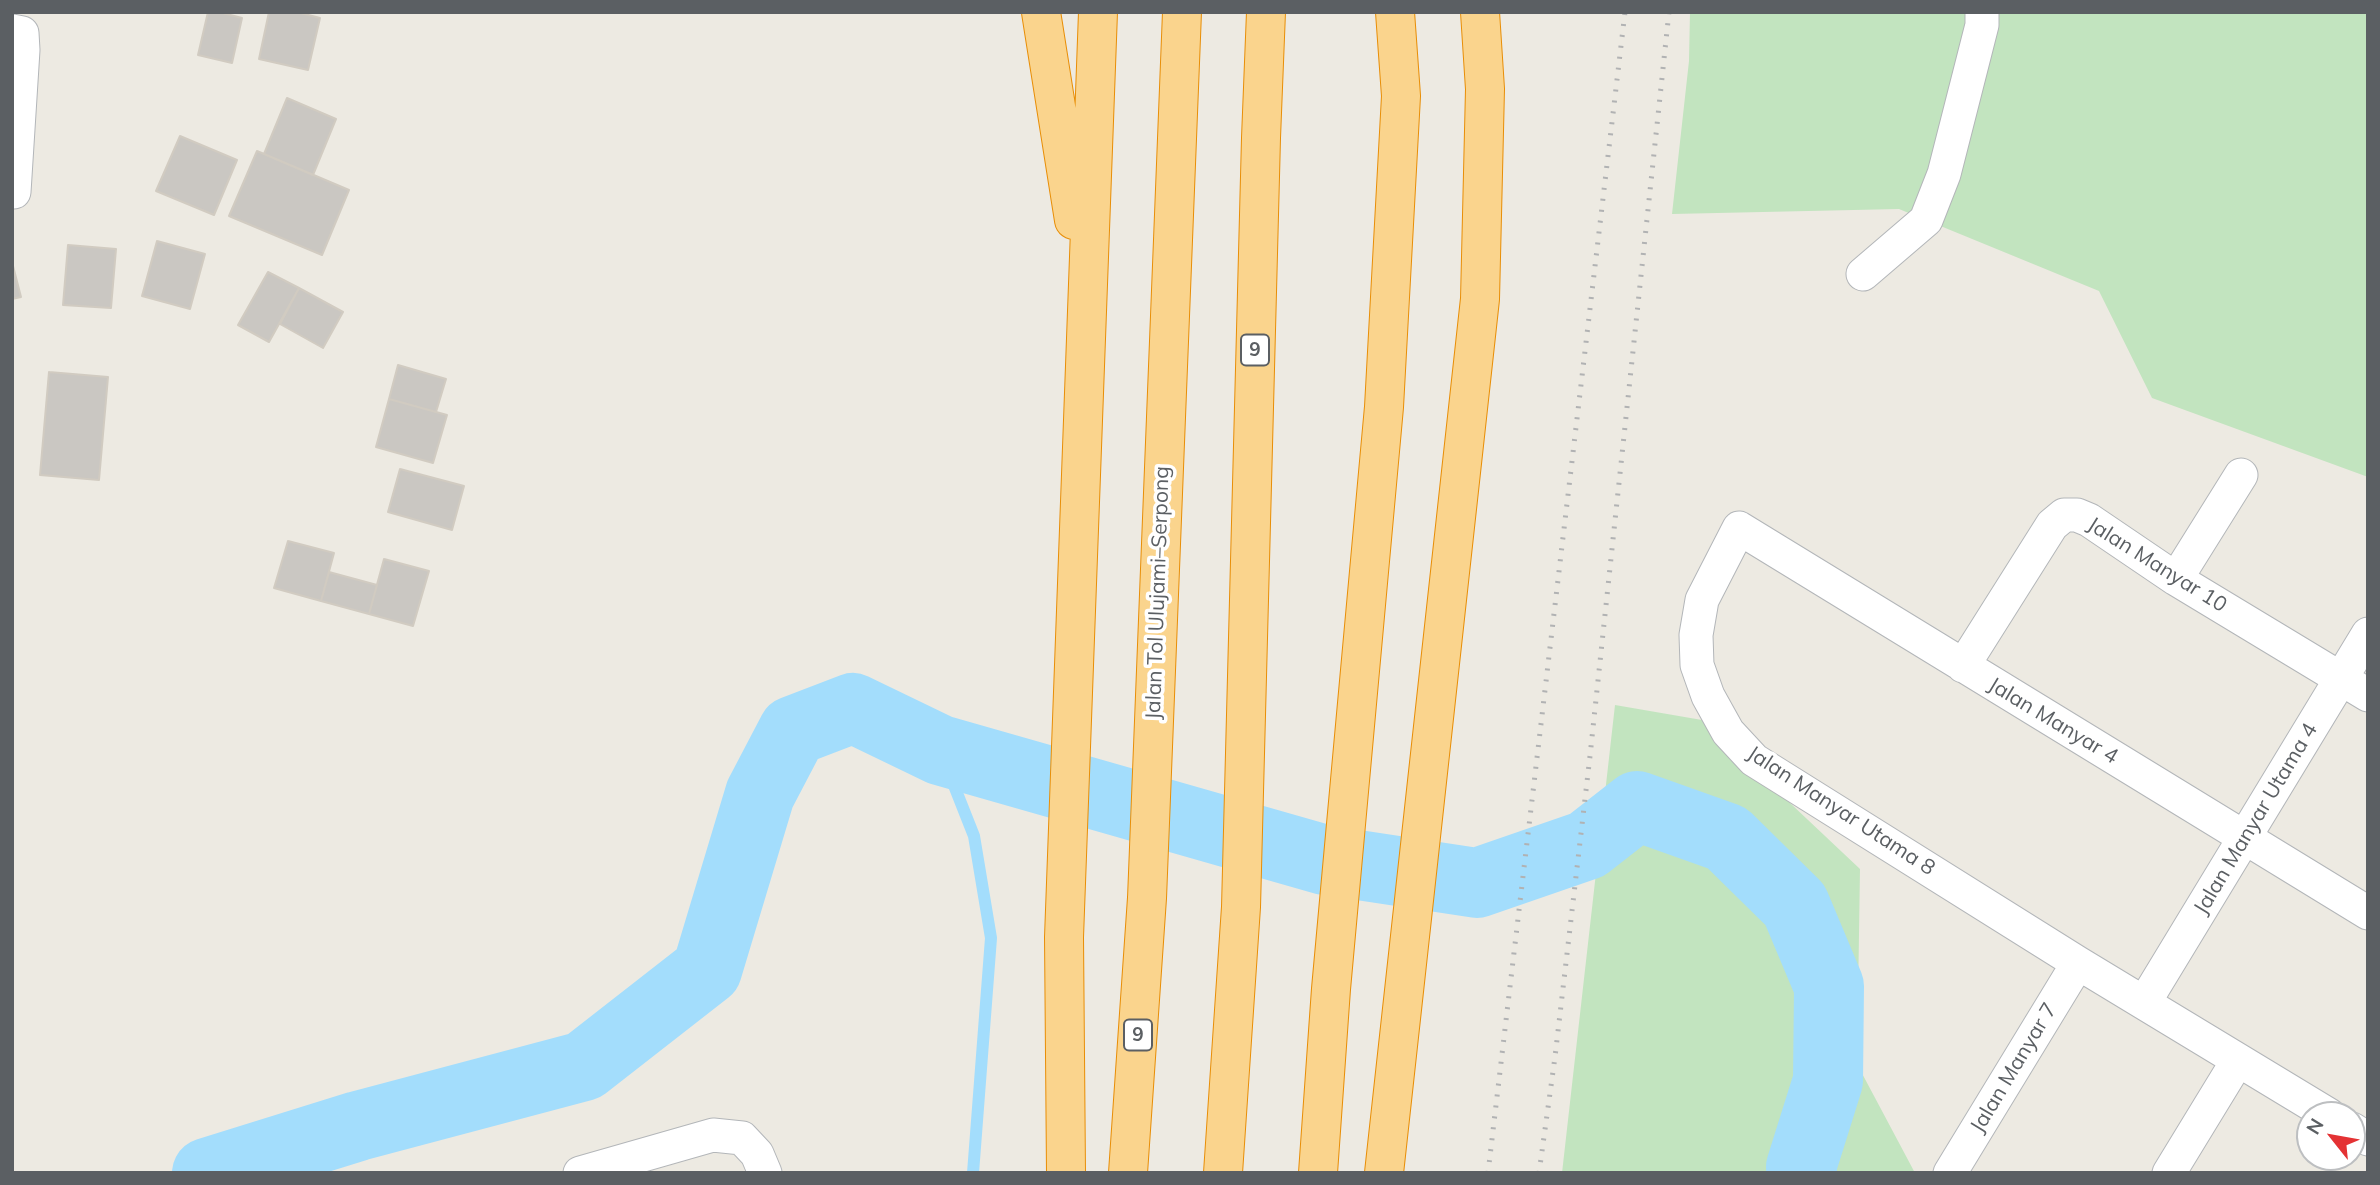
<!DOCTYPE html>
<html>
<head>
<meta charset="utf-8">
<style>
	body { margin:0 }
	#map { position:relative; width:2380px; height:1185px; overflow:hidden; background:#edeae2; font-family:Mulish,sans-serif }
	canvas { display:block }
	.frame { position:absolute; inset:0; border:14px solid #5b5f63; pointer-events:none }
	.north { position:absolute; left:2296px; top:1101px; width:70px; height:70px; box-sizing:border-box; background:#fff; border:2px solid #bdbfc1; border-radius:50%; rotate:301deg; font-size:19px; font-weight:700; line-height:28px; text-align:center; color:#5b5f63 }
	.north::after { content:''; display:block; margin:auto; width:24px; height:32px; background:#e43234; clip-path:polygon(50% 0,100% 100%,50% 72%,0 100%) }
</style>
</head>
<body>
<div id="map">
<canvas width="2380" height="1185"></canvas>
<div class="frame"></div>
<div class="north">N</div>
</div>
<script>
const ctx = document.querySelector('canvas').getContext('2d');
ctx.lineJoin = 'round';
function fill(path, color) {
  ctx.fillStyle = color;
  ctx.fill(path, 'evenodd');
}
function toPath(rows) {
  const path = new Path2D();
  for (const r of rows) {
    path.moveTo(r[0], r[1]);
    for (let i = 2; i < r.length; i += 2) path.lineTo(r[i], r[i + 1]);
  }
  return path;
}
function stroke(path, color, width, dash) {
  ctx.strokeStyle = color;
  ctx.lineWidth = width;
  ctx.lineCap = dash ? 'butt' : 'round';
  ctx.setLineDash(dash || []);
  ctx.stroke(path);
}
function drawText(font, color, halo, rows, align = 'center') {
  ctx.font = font + ' Mulish,sans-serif';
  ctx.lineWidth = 7;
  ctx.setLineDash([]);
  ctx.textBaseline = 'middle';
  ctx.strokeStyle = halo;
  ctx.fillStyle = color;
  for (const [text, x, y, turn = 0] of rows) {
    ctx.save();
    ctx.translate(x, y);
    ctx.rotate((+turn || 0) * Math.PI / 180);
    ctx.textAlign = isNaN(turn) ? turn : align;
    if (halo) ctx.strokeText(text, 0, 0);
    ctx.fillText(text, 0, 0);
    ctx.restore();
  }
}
const green = toPath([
	[1690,12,2368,12,2368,477,2152,398,2099,291,1899,209,1672,214,1689,61],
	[1615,705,1702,720,1860,869,1857,1064,1915,1173,1562,1173]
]);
const stream = toPath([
	[940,750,974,836,991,938,973,1173]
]);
const river = toPath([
	[207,1173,358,1126,584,1066,707,970,760,794,793,731,853,708,940,750,1325,860,1477,883,1587,845,1637,806,1727,838,1795,905,1829,986,1828,1081,1801,1167,1802,1173]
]);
const building = toPath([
	[208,12,219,12,242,18,232,63,198,55,208,12],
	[269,12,297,12,320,18,308,70,259,59,269,12],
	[287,98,336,119,313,175,264,154,287,98],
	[180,136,237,160,214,215,156,191,180,136],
	[257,151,349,190,322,255,229,216,257,151],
	[157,241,205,254,190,309,142,296,157,241],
	[68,245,116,249,111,308,63,305,68,245],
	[12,262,21,297,12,299,12,262],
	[268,272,299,288,269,342,238,325,268,272],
	[299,288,343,312,323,348,280,324,299,288],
	[398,365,446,379,436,412,389,399,398,365],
	[49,372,108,377,99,480,40,475,49,372],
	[389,399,447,415,433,463,376,447,389,399],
	[400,469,464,486,452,530,388,512,400,469],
	[288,541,334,553,321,601,274,588,288,541],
	[384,559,429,571,413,626,369,614,384,559],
	[329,572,377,585,369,614,321,601,329,572]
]);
const minor = toPath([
	[12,31,22,33,23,50,14,192],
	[1863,274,1926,220,1944,174,1982,25,1982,12],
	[2176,579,2241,475],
	[1963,666,2052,525,2064,515,2077,515,2089,520,2176,579,2368,695],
	[2144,1003,2368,634],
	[2329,1115,2078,963,1754,760,1728,732,1708,696,1697,665,1696,635,1702,600,1739,528,2368,913],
	[2352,1129,2368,1139],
	[580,1173,713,1135,742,1138,757,1154,765,1173],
	[1950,1173,2078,963],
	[2169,1173,2238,1060]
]);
const motorway = toPath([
	[1041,12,1074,220],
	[1066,1173,1064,937,1098,12],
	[1128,1173,1147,898,1182,12],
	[1223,1173,1241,907,1261,138,1266,12],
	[1318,1173,1331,989,1384,407,1401,96,1395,12],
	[1384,1173,1480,299,1485,89,1480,12]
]);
const rail = toPath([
	[1488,1173,1625,12],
	[1539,1173,1555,1057,1590,756,1669,12]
]);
const shields = [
	[1255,350,28],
	[1138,1035,28]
];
const shieldNames = [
	["9",1255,350],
	["9",1138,1035]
];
const streetNames = [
	["Jalan Manyar 10",2157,565,32],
	["Jalan Tol Ulujami–Serpong",1158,593,-88],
	["Jalan Manyar 4",2053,721,31],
	["Jalan Manyar Utama 8",1841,811,33],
	["Jalan Manyar Utama 4",2256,819,-59],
	["Jalan Manyar 7",2014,1068,-59]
];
fill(green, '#c2e4bf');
stroke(stream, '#a3ddfc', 12);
stroke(river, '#a3ddfc', 70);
fill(building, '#cac7c2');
stroke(building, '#d1cbc1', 2);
stroke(minor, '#b3b6b9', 35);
stroke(motorway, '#e88e07', 40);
stroke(minor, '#fff', 33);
stroke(motorway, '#fad48d', 38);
stroke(rail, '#b1b2b3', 5, [2, 9]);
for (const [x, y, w] of shields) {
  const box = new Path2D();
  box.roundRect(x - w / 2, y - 15.5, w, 31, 5);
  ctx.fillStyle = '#fff';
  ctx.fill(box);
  stroke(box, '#5b5f63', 2);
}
drawText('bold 19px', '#5b5f63', null, shieldNames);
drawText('21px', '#5b5f63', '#fff', streetNames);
</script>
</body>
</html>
